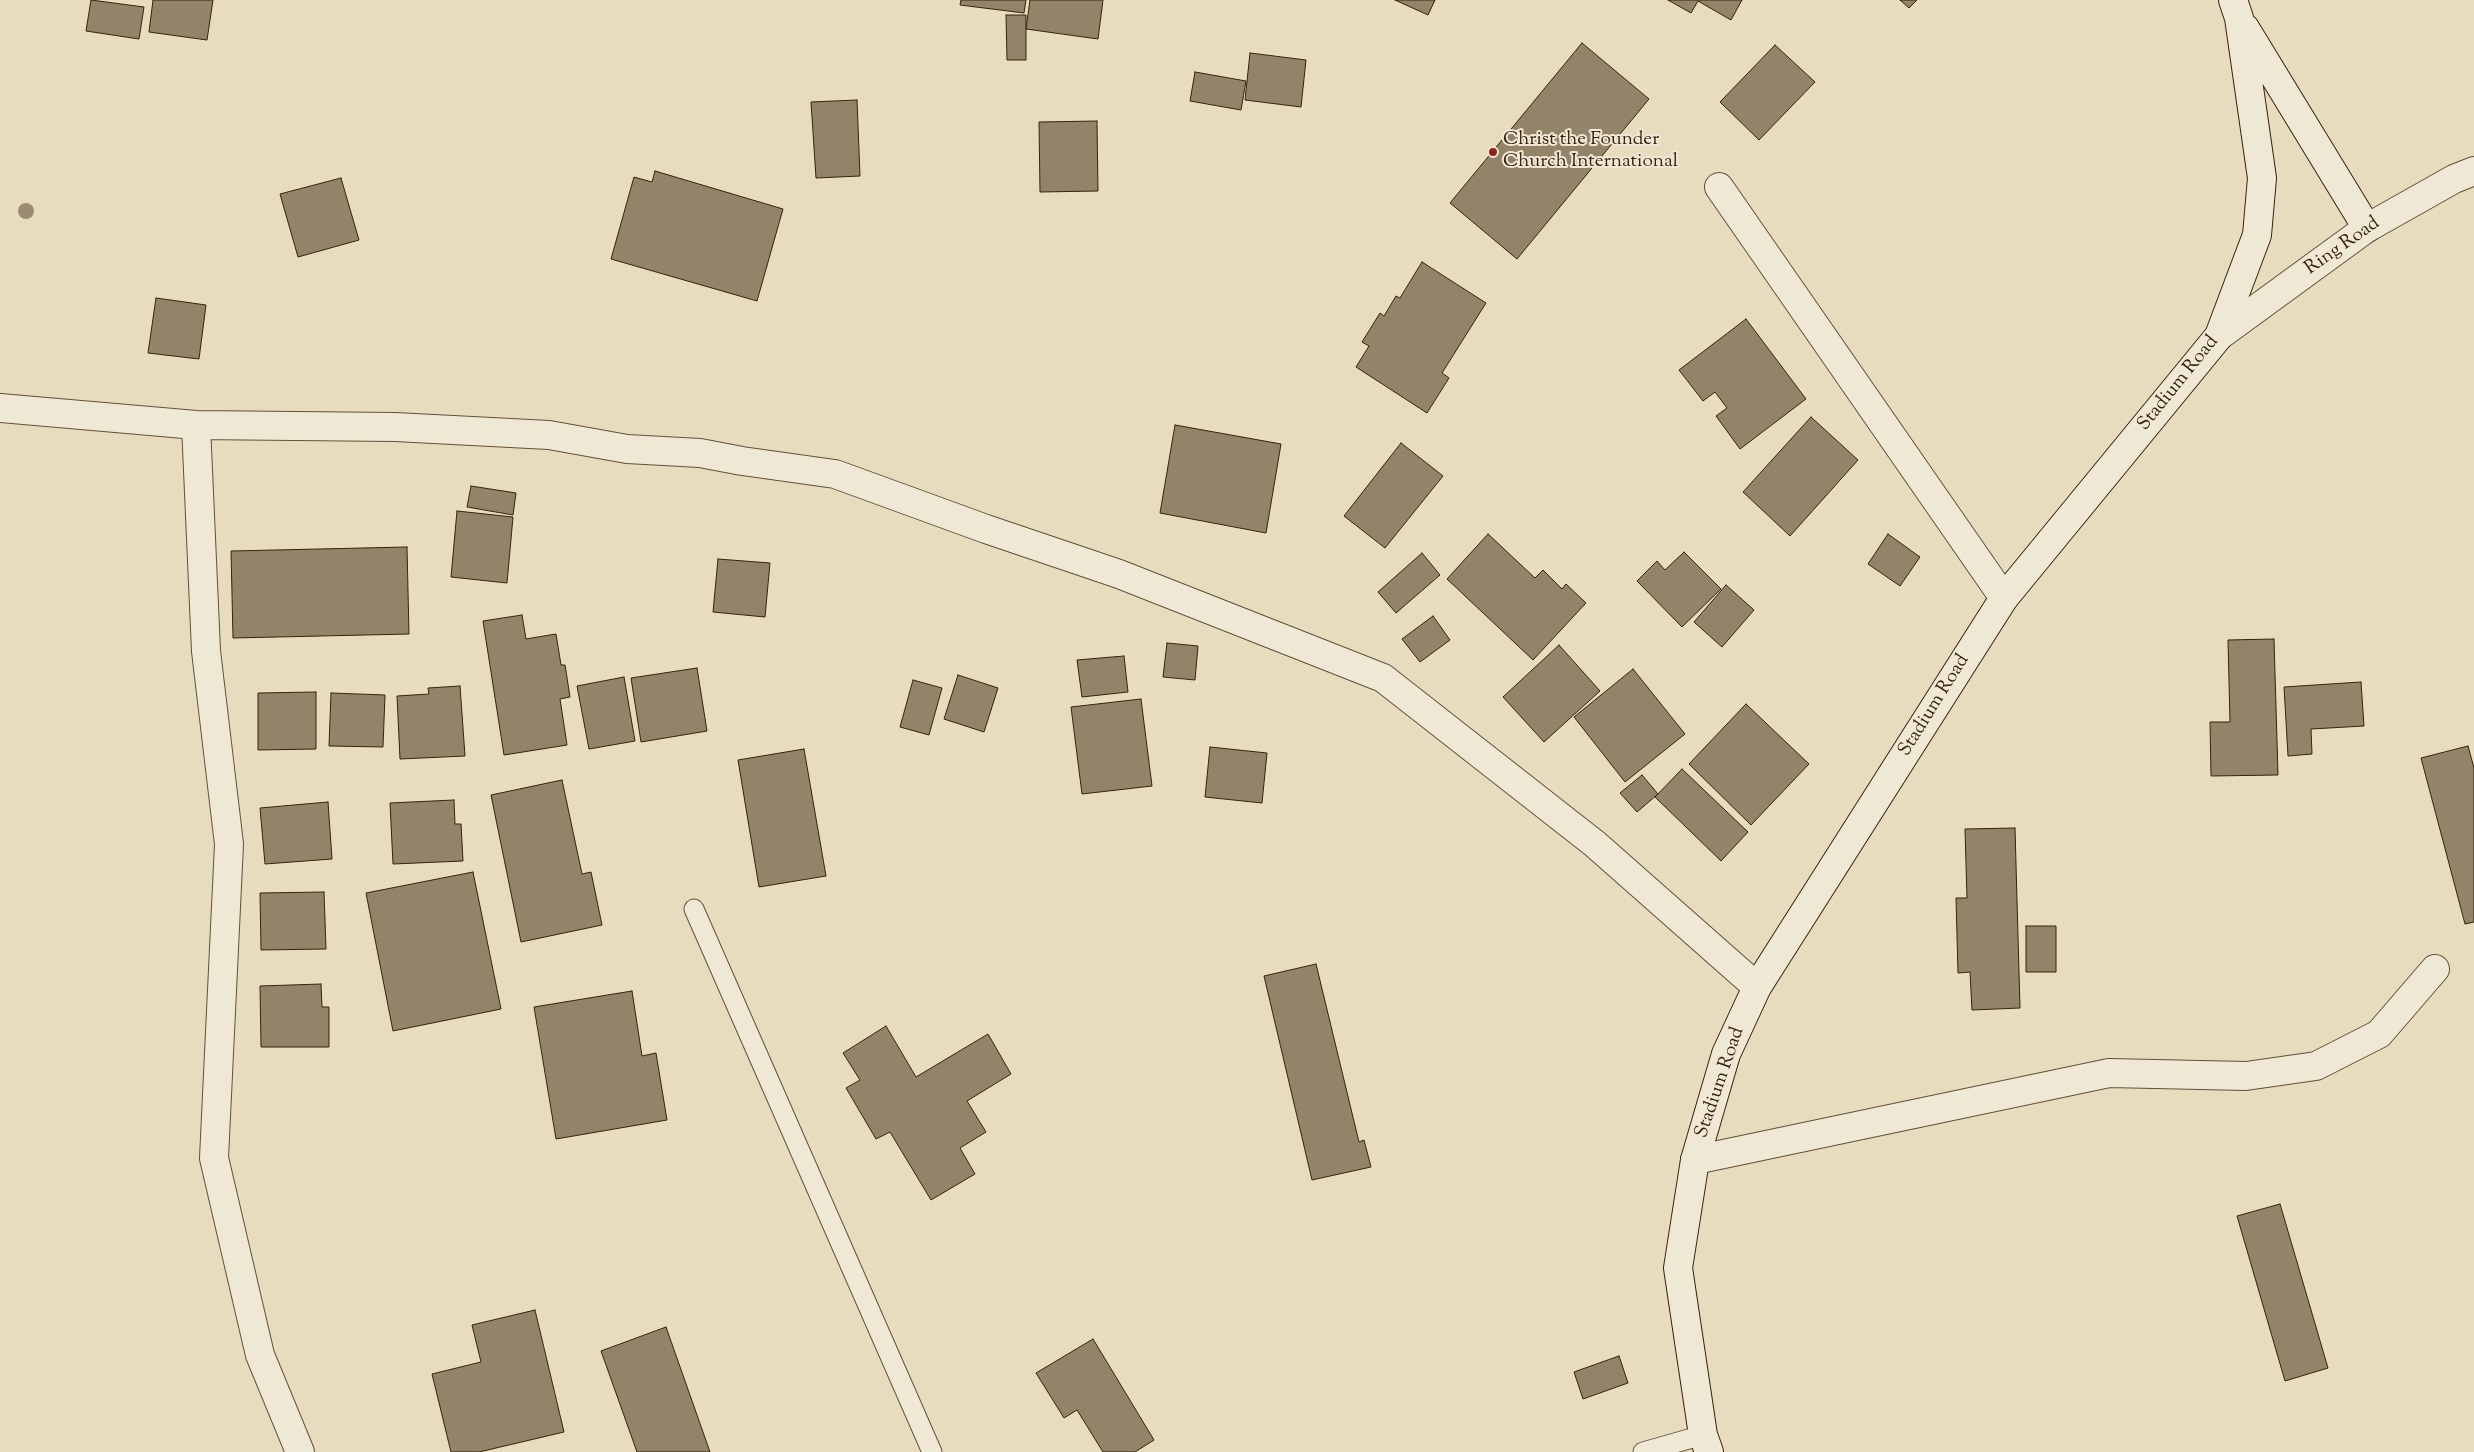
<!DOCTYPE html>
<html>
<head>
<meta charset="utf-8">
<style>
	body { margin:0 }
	canvas { display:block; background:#e7dcbe }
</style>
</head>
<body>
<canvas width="2474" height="1452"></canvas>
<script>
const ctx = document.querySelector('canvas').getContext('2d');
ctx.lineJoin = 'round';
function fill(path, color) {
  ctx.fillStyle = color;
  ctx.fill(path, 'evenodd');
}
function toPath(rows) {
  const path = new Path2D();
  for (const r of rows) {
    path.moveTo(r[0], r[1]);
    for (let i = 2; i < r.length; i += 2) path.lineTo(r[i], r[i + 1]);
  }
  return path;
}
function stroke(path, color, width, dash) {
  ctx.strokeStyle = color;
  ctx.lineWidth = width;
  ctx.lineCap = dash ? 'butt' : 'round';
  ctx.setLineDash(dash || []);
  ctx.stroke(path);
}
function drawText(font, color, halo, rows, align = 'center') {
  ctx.font = font + ' "Sorts Mill Goudy",serif';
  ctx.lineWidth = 4;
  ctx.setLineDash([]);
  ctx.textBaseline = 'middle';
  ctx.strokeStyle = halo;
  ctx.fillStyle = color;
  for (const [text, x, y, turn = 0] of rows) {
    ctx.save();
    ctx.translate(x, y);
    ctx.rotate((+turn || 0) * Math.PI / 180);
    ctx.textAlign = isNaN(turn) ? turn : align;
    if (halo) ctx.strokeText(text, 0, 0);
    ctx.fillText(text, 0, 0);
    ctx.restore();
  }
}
const building = toPath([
	[91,0,144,7,139,39,86,31,91,0],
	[153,0,213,0,207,40,149,32,153,0],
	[961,0,1026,0,1024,13,960,5,961,0],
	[1030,0,1103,0,1098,39,1026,29,1030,0],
	[1395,0,1435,0,1428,15,1395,0],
	[1668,0,1742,0,1731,20,1698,1,1691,13,1668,0],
	[1900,0,1917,0,1909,8,1900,0],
	[1006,15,1026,15,1026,60,1007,60,1006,15],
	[1582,43,1649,99,1517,259,1450,203,1582,43],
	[1775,45,1815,82,1759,140,1720,102,1775,45],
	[1250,53,1306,60,1301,107,1245,100,1250,53],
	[1195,72,1246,81,1241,110,1190,101,1195,72],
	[857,100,860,176,816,178,811,102,857,100],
	[1097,121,1098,191,1040,192,1039,122,1097,121],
	[655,171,783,209,757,301,611,259,634,177,652,182,655,171],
	[341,178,359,240,298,257,280,194,341,178],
	[1422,262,1486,303,1442,373,1449,378,1427,413,1356,367,1369,346,1362,342,1380,313,1384,316,1396,296,1400,298,1422,262],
	[156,298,206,305,199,359,148,353,156,298],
	[1746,319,1806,399,1740,449,1716,416,1727,408,1715,392,1703,401,1679,370,1746,319],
	[1811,417,1858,460,1790,536,1743,492,1811,417],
	[1175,425,1281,444,1266,533,1160,513,1175,425],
	[1401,443,1443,476,1385,548,1344,516,1401,443],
	[471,486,516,493,513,515,467,507,471,486],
	[457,511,513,517,507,583,451,577,457,511],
	[1488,534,1535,578,1543,570,1562,589,1566,584,1586,603,1533,660,1447,579,1488,534],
	[1888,534,1920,557,1900,586,1868,564,1888,534],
	[407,547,409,634,233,638,231,551,407,547],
	[1684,552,1721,589,1682,627,1637,581,1657,561,1665,570,1684,552],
	[1422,553,1440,575,1396,613,1378,592,1422,553],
	[718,559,770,563,765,617,713,612,718,559],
	[1726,585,1754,610,1722,647,1694,622,1726,585],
	[522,615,526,639,556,634,561,665,565,665,570,697,560,699,567,745,504,755,483,621,522,615],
	[1433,616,1450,640,1420,662,1402,639,1433,616],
	[2274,639,2278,775,2211,776,2210,722,2230,722,2228,640,2274,639],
	[1167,643,1198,646,1195,680,1163,677,1167,643],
	[1559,645,1600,691,1544,742,1503,697,1559,645],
	[1124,656,1128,692,1082,697,1077,660,1124,656],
	[697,668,707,731,641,742,631,678,697,668],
	[1633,669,1685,734,1625,782,1574,717,1633,669],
	[958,675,998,688,984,732,944,719,958,675],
	[624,677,635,741,589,749,577,686,624,677],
	[913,680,942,688,929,735,900,727,913,680],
	[2361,682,2364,726,2311,729,2312,754,2288,756,2284,687,2361,682],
	[460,686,465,756,400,759,397,696,429,694,428,688,460,686],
	[316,692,316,749,258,750,258,693,316,692],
	[331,693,385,695,383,747,329,746,331,693],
	[1141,699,1152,786,1082,794,1071,707,1141,699],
	[1746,704,1809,764,1751,825,1689,764,1746,704],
	[2468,746,2474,768,2474,922,2465,924,2421,758,2468,746],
	[1210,747,1267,753,1262,803,1205,797,1210,747],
	[804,749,826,876,759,887,738,760,804,749],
	[1682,769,1748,832,1721,861,1655,797,1682,769],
	[1642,775,1658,794,1637,812,1620,793,1642,775],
	[562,780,582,874,591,872,602,925,521,942,491,795,562,780],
	[454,800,455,824,461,824,463,861,393,864,390,803,454,800],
	[328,802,332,859,265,864,260,808,328,802],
	[2015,828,2020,1008,1972,1010,1970,972,1958,973,1956,898,1967,898,1965,829,2015,828],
	[473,872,501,1009,393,1031,366,893,473,872],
	[324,892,326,949,261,950,260,893,324,892],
	[2026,926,2056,926,2056,972,2026,972,2026,926],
	[1316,964,1359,1142,1364,1140,1371,1167,1312,1180,1264,976,1316,964],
	[321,984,322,1007,329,1007,329,1047,261,1047,260,986,321,984],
	[632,991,642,1056,656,1053,667,1120,556,1139,534,1007,632,991],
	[886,1026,916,1077,988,1034,1011,1074,967,1101,986,1132,960,1148,975,1174,931,1200,890,1132,876,1139,846,1088,860,1080,843,1053,886,1026],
	[2280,1204,2328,1368,2285,1381,2237,1216,2280,1204],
	[535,1310,564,1432,479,1452,451,1452,432,1374,481,1362,472,1325,535,1310],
	[666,1327,710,1452,637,1452,601,1351,666,1327],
	[1093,1339,1154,1440,1135,1452,1103,1452,1077,1410,1064,1418,1036,1373,1093,1339],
	[1619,1356,1628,1383,1583,1399,1574,1372,1619,1356]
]);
const lane = toPath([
	[694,909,932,1452],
	[1643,1452,1703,1435]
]);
const street = toPath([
	[1719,187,2004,598],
	[2219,336,2367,228,2454,179,2474,171],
	[0,408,196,425,395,427,549,435,627,449,700,453,742,461,835,474,986,529,1119,574,1383,678,1595,844,1757,987],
	[196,425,206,651,229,844,214,1158,260,1355,300,1452],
	[1695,1160,2109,1073,2246,1076,2316,1066,2379,1034,2435,969]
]);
const secondary = toPath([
	[2245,28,2367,228],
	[1709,1452,1703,1435,1678,1268,1695,1160,1726,1054,1757,987,2004,598,2219,336,2257,235,2262,178,2239,18,2233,0]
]);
const trees = [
	[26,211]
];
const markers = [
	[1493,152,5,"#8f2418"]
];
const poiNames = [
	["Christ the Founder",1503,141],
	["Church International",1503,163]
];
const streetNames = [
	["Ring Road",2343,247,-35],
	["Stadium Road",2179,384,-51],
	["Stadium Road",1935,706,-58],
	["Stadium Road",1721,1083,-71]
];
fill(building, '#938368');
stroke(building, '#37220b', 1);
stroke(lane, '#635038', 21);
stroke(street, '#635038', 30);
stroke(secondary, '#37220b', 30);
stroke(lane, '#efe8d5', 19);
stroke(street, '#efe8d5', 28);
stroke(secondary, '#efe8d5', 28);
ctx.fillStyle = '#9b8b70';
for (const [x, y] of trees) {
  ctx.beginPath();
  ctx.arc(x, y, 8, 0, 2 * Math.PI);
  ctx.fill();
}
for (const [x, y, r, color] of markers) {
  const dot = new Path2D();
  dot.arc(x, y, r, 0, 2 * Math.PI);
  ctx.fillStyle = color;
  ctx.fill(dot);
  stroke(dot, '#efe8d5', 2);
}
drawText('19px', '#37220b', '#efe8d5', poiNames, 'left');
drawText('19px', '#37220b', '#efe8d5', streetNames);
</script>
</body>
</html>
